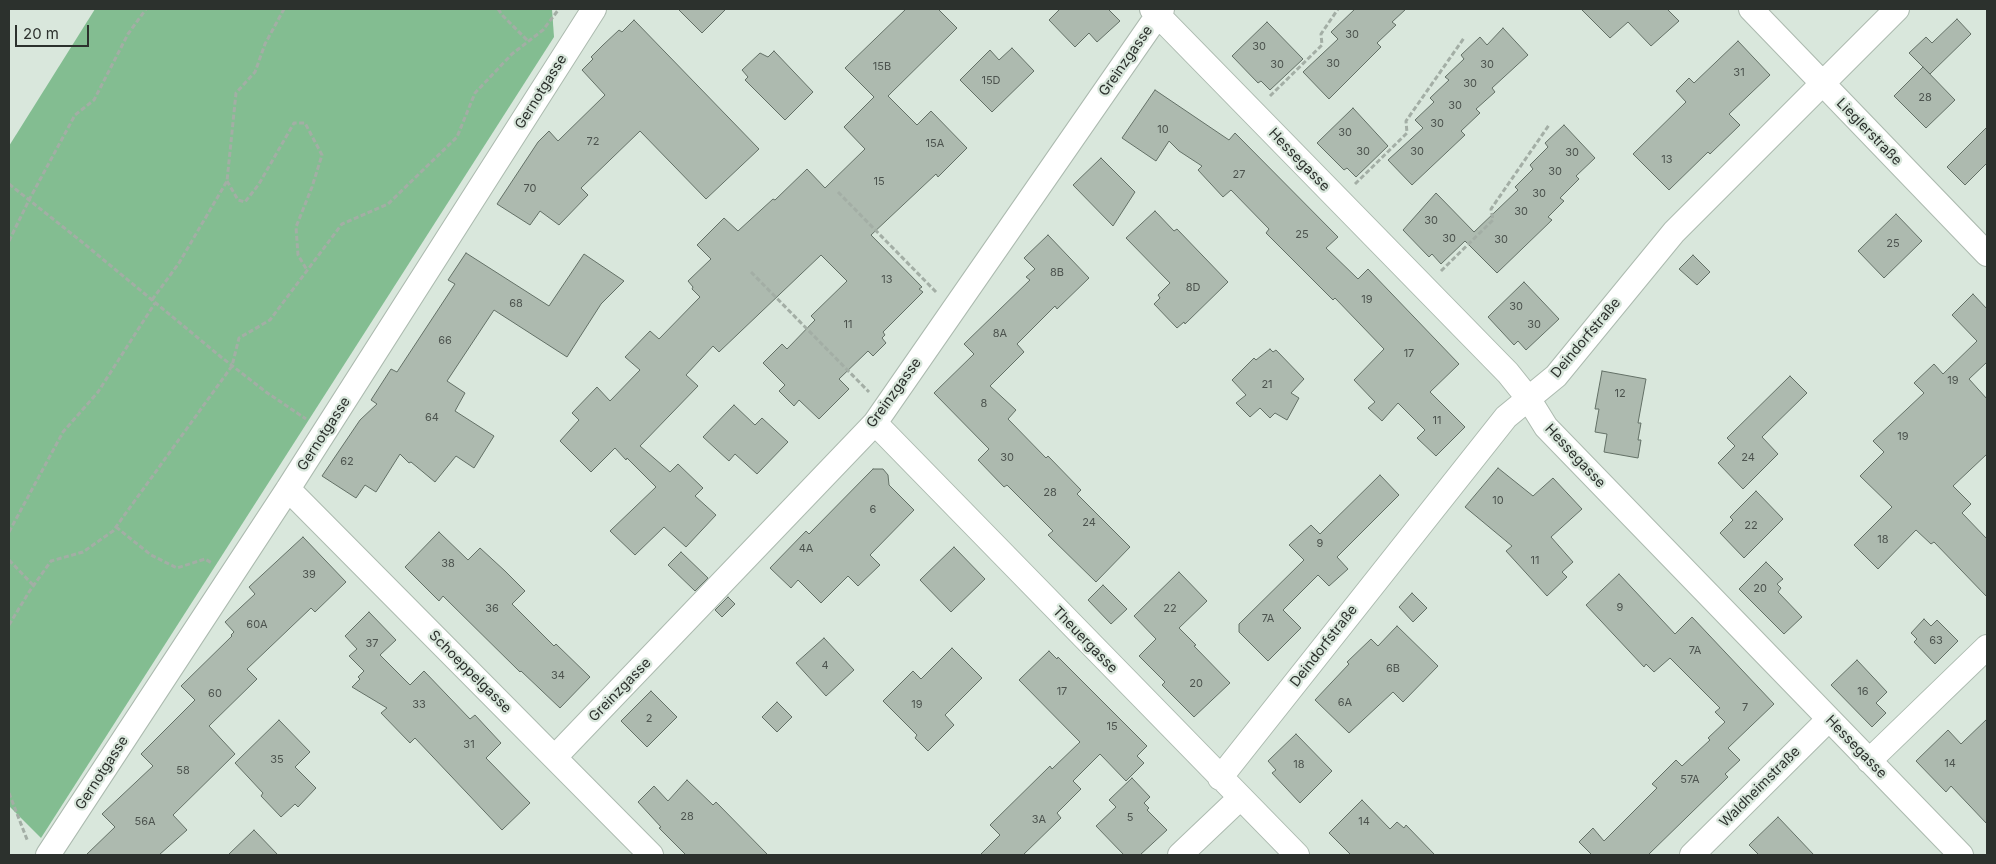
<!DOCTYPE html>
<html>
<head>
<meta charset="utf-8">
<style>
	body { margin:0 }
	#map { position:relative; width:1996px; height:864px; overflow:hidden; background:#d9e7dc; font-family:Inter,sans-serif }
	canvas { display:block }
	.frame { position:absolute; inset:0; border:10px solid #2c312d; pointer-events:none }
	.scale { position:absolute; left:15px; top:25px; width:74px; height:22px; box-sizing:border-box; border:2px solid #2c312d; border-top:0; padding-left:6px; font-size:15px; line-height:18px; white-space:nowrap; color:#2c312d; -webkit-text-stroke:4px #d9e7dc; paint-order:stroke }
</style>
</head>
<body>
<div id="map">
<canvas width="1996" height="864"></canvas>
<div class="frame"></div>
<div class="scale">20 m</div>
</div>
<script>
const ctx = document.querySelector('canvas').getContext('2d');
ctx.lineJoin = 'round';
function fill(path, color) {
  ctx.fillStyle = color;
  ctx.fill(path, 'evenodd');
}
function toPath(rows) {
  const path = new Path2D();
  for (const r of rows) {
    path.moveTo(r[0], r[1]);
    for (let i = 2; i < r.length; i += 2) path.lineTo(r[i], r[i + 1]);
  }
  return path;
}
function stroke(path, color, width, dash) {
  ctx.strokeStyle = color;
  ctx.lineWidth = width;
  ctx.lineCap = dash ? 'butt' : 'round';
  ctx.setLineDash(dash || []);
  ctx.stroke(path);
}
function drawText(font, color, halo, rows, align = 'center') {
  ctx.font = font + ' Inter,sans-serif';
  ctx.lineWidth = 4.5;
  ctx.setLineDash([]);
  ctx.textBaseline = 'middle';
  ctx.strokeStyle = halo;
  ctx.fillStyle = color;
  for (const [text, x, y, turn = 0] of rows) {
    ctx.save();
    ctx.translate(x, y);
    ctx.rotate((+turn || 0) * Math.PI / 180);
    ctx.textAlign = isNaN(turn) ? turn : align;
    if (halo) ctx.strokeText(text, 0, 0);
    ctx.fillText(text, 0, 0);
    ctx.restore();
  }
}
const forest = toPath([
	[95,9,552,9,554,37,41,838,9,806,9,146]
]);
const building = toPath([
	[678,9,726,9,702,33,678,9],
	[906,9,938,9,957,28,888,96,917,125,931,111,967,148,938,177,936,174,871,235,922,287,919,289,923,292,883,332,885,335,882,338,886,343,873,356,868,351,839,379,849,389,819,419,799,400,794,406,779,391,785,385,763,363,782,344,787,349,815,320,811,316,847,281,821,255,719,352,713,346,686,375,698,386,640,446,670,472,678,464,703,488,695,496,716,515,686,547,664,527,635,555,610,531,656,487,627,458,626,460,615,448,591,472,560,441,579,420,572,413,597,387,610,401,640,370,625,357,650,331,659,339,700,297,692,289,693,287,688,281,711,259,697,245,724,218,738,231,773,199,775,200,807,169,825,188,865,149,844,127,874,97,845,68,906,9],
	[1060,9,1108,9,1120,21,1097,42,1089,33,1075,47,1049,20,1060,9],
	[1355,9,1406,9,1392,22,1396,25,1377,43,1381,47,1329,99,1303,72,1338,39,1331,32,1355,9],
	[1581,9,1667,9,1679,21,1651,46,1628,22,1610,38,1581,9],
	[1957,19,1971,34,1930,74,1909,53,1926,37,1932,43,1957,19],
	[634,20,759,149,706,199,640,131,581,188,588,195,559,225,540,211,530,225,497,204,538,142,549,131,558,141,605,95,582,70,593,59,591,57,603,45,619,30,622,32,634,20],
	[1267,22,1303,59,1270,90,1261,81,1258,83,1232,56,1267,22],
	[1503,28,1528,55,1492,88,1495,92,1476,109,1480,113,1461,131,1465,135,1412,185,1388,160,1423,128,1415,120,1434,102,1430,98,1449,80,1445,77,1464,59,1461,55,1480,37,1487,45,1503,28],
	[1738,41,1770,75,1729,114,1740,125,1710,154,1708,152,1669,190,1633,154,1686,102,1676,91,1689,78,1694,83,1738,41],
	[1012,48,1034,71,992,112,960,80,990,50,999,60,1012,48],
	[774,51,813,92,785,120,745,80,748,77,742,70,760,53,768,57,774,51],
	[1923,67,1955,100,1926,128,1894,96,1923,67],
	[1155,90,1229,140,1235,133,1338,237,1326,248,1358,279,1368,269,1459,364,1430,392,1465,427,1436,456,1417,438,1425,430,1398,403,1382,421,1368,408,1375,402,1354,380,1384,349,1335,298,1333,300,1266,233,1269,229,1231,190,1223,197,1198,170,1202,166,1179,151,1169,141,1156,161,1122,138,1155,90],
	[1353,108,1388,146,1356,177,1347,168,1344,170,1317,143,1353,108],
	[1564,125,1595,158,1576,176,1579,179,1560,198,1564,201,1548,217,1552,220,1497,273,1465,241,1441,264,1432,254,1429,257,1403,230,1436,193,1474,232,1518,190,1515,187,1533,169,1530,165,1548,147,1545,143,1564,125],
	[1987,127,1987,163,1965,185,1947,167,1987,127],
	[1101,158,1135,192,1113,226,1073,185,1101,158],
	[1155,211,1174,231,1177,229,1228,282,1185,324,1184,322,1177,328,1154,304,1160,298,1158,295,1170,283,1126,238,1155,211],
	[1896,214,1922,241,1884,278,1858,251,1896,214],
	[1048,235,1089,278,1057,309,1055,306,1017,344,1024,352,990,386,1016,410,1008,419,1046,458,1048,456,1081,490,1077,494,1130,547,1096,582,1048,535,1053,531,1007,485,1004,487,978,460,989,449,934,393,974,354,964,344,1030,280,1026,277,1035,269,1024,258,1048,235],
	[466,253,549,306,584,254,624,281,601,304,567,357,494,310,447,381,465,393,455,411,494,436,474,468,456,456,435,482,411,462,409,463,400,454,376,492,365,485,356,498,322,476,360,420,377,404,371,400,391,369,397,372,455,284,448,280,466,253],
	[1693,255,1710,272,1697,285,1679,269,1693,255],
	[1524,282,1559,319,1526,350,1518,341,1514,345,1488,317,1524,282],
	[1973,294,1987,309,1987,362,1969,379,1987,399,1987,454,1953,486,1971,504,1962,513,1987,539,1987,597,1934,542,1931,544,1916,530,1878,569,1854,545,1892,507,1860,476,1884,452,1873,441,1924,393,1914,383,1934,364,1943,374,1977,341,1952,315,1973,294],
	[1270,349,1273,352,1276,350,1304,379,1291,393,1299,398,1287,420,1275,413,1270,418,1260,408,1250,417,1236,403,1246,395,1232,380,1254,358,1256,360,1270,349],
	[1602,371,1646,379,1638,423,1641,423,1638,440,1641,440,1638,458,1604,452,1607,434,1595,432,1599,409,1595,409,1602,371],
	[1790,376,1807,393,1762,437,1778,454,1743,489,1718,463,1735,446,1727,438,1790,376],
	[734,405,755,425,762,418,788,442,757,474,735,454,729,461,703,437,734,405],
	[1498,468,1533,496,1553,478,1582,509,1551,537,1573,562,1562,572,1567,577,1547,596,1506,551,1512,546,1465,507,1498,468],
	[873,469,883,469,888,475,889,485,914,510,870,555,880,565,858,586,848,576,821,603,798,580,791,588,770,568,806,531,809,534,873,469],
	[1380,475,1399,495,1337,557,1348,569,1329,586,1318,575,1283,610,1301,628,1268,661,1239,632,1239,624,1304,560,1289,545,1311,525,1320,534,1380,475],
	[1756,491,1783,519,1744,558,1720,533,1733,520,1730,517,1756,491],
	[439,532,468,560,480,548,505,571,525,591,512,604,554,646,556,644,590,677,560,708,521,671,520,672,443,596,439,601,405,567,439,532],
	[303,537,346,582,315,612,311,608,247,669,257,679,209,726,235,754,173,815,187,830,159,855,86,855,115,827,102,814,153,766,141,754,195,700,181,686,232,636,231,635,234,632,225,622,255,594,249,587,303,537],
	[954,547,985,579,951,612,920,580,954,547],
	[681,552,708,578,695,591,668,565,681,552],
	[1766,562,1783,579,1777,584,1781,588,1778,592,1802,617,1784,634,1739,589,1766,562],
	[1179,572,1207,601,1179,628,1196,645,1194,646,1230,683,1194,717,1162,685,1165,682,1139,656,1156,639,1134,616,1179,572],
	[1619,574,1675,634,1692,617,1774,704,1728,748,1740,760,1725,774,1728,777,1648,855,1590,855,1591,854,1579,842,1593,828,1604,841,1657,788,1652,784,1676,760,1682,766,1710,740,1708,738,1725,722,1715,712,1720,708,1670,658,1654,672,1646,664,1644,667,1586,605,1619,574],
	[1103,585,1127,609,1111,624,1088,600,1103,585],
	[1412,593,1427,608,1413,622,1399,607,1412,593],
	[728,597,735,604,722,617,715,610,728,597],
	[369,612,396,640,380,655,410,685,424,671,470,719,475,715,501,743,486,758,530,803,502,830,415,738,410,743,381,713,387,708,352,687,360,679,358,677,364,671,349,656,357,649,345,636,369,612],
	[1924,619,1931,626,1937,620,1958,641,1935,664,1914,642,1917,639,1911,633,1924,619],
	[1397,626,1438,666,1403,702,1393,692,1349,733,1315,700,1349,664,1347,662,1371,639,1378,646,1397,626],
	[824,638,854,670,826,696,796,663,824,638],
	[952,648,982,678,945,715,954,725,928,751,915,738,917,735,883,701,913,671,921,679,952,648],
	[1049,651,1057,659,1058,657,1147,746,1137,756,1144,763,1126,781,1100,754,1073,781,1081,789,1057,813,1061,818,1023,855,980,855,1000,835,990,825,1050,766,1052,769,1080,742,1019,680,1049,651],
	[1857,660,1887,692,1876,703,1886,713,1872,727,1831,685,1857,660],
	[651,691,677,717,647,747,621,721,651,691],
	[777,702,792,717,777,732,762,717,777,702],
	[1987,719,1987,824,1951,786,1946,792,1916,761,1948,730,1961,744,1987,719],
	[279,720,310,752,295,767,316,788,298,807,295,804,281,817,261,796,263,793,235,763,279,720],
	[1296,734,1332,771,1300,803,1272,773,1276,770,1268,761,1296,734],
	[1132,778,1150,797,1144,803,1149,808,1147,810,1167,830,1140,855,1124,855,1096,826,1116,807,1109,800,1132,778],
	[687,780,713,805,716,802,768,855,686,855,659,828,661,827,638,802,654,786,668,801,687,780],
	[1362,800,1390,829,1397,822,1404,828,1406,825,1435,855,1351,855,1329,833,1362,800],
	[1778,817,1814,855,1759,855,1749,845,1778,817],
	[254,830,278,855,228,855,254,830]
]);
const path = toPath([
	[498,9,503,16,528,41],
	[1270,96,1322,45,1321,34,1338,9],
	[227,181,238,200,245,202,259,184,294,123,305,123,322,155,312,187,296,227,298,255,307,270],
	[9,184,82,242,221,357,266,392,306,419],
	[1355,184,1407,133,1406,121,1464,38],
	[838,192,937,293],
	[9,241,29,200,75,115,94,100,128,34,146,9],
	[1441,271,1493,220,1491,209,1549,125],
	[751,272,869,392],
	[152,300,179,263,227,181,236,93,255,72,265,44,284,9],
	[116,527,151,555,177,568,205,559,212,563],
	[9,532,63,432,98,392,155,303],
	[9,560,33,585],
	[9,625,29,592,51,561,83,552,113,531,232,366,239,338,270,320,342,224,388,204,457,137,475,93,512,54,543,30,559,9],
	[9,793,28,842]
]);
const street = toPath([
	[1152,9,1508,373,1528,398,1546,427,1961,855],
	[1751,9,1987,254],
	[875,423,1297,855],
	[288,489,651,855],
	[555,757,875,423,1162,9],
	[1869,761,1987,647],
	[1220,778,1506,417,1556,376,1674,232,1897,9],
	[48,855,288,489,594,9],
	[1180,855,1240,798],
	[1692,855,1829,719]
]);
const numberNames = [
	["30",1352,35],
	["30",1259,47],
	["30",1333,64],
	["30",1277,65],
	["30",1487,65],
	["15B",882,67],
	["31",1739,73],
	["15D",991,81],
	["30",1470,84],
	["28",1925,98],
	["30",1455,106],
	["30",1437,124],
	["10",1163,130],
	["30",1345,133],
	["72",593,142],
	["15A",935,144],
	["30",1363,152],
	["30",1417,152],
	["30",1572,153],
	["13",1667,160],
	["30",1555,172],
	["27",1239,175],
	["15",879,182],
	["70",530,189],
	["30",1539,194],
	["30",1521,212],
	["30",1431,221],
	["25",1302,235],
	["30",1449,239],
	["30",1501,240],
	["25",1893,244],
	["8B",1057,273],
	["13",887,280],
	["8D",1193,288],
	["19",1367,300],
	["68",516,304],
	["30",1516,307],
	["11",848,325],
	["30",1534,325],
	["8A",1000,334],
	["66",445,341],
	["17",1409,354],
	["19",1953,381],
	["21",1267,385],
	["12",1620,394],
	["8",984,404],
	["64",432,418],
	["11",1437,421],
	["19",1903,437],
	["30",1007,458],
	["24",1748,458],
	["62",347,462],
	["28",1050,493],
	["10",1498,501],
	["6",873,510],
	["24",1089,523],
	["22",1751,526],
	["18",1883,540],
	["9",1320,544],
	["4A",806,549],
	["11",1535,561],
	["38",448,564],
	["39",309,575],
	["20",1760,589],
	["9",1620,608],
	["36",492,609],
	["22",1170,609],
	["7A",1268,619],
	["60A",257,625],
	["63",1936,641],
	["37",372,644],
	["7A",1695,651],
	["4",825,666],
	["6B",1393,669],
	["34",558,676],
	["20",1196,684],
	["17",1062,692],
	["16",1863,692],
	["60",215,694],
	["6A",1345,703],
	["33",419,705],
	["19",917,705],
	["7",1745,708],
	["2",649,719],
	["15",1112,727],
	["31",469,745],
	["35",277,760],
	["14",1950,764],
	["18",1299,765],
	["58",183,771],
	["57A",1690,780],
	["28",687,817],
	["5",1130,818],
	["3A",1039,820],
	["56A",145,822],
	["14",1364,822]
];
const streetNames = [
	["Greinzgasse",1126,61,-55],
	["Gernotgasse",541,92,-58],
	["Lieglerstraße",1869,132,46],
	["Hessegasse",1299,160,46],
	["Deindorfstraße",1586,338,-50],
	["Greinzgasse",894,393,-54],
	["Gernotgasse",324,434,-57],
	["Hessegasse",1575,456,47],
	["Theuergasse",1085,640,46],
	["Deindorfstraße",1324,646,-52],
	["Schoeppelgasse",470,672,45],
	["Greinzgasse",620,690,-46],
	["Hessegasse",1856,747,46],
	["Gernotgasse",102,773,-57],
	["Waldheimstraße",1760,787,-45]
];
fill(forest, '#83bd91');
fill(building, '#adbaaf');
stroke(building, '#637066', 1);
stroke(street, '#acbaaf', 26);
stroke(path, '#a3aea5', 3, [5, 2.5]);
stroke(street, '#fff', 24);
drawText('11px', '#4c534e', null, numberNames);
drawText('14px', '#2c312d', '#d9e7dc', streetNames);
</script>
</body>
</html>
